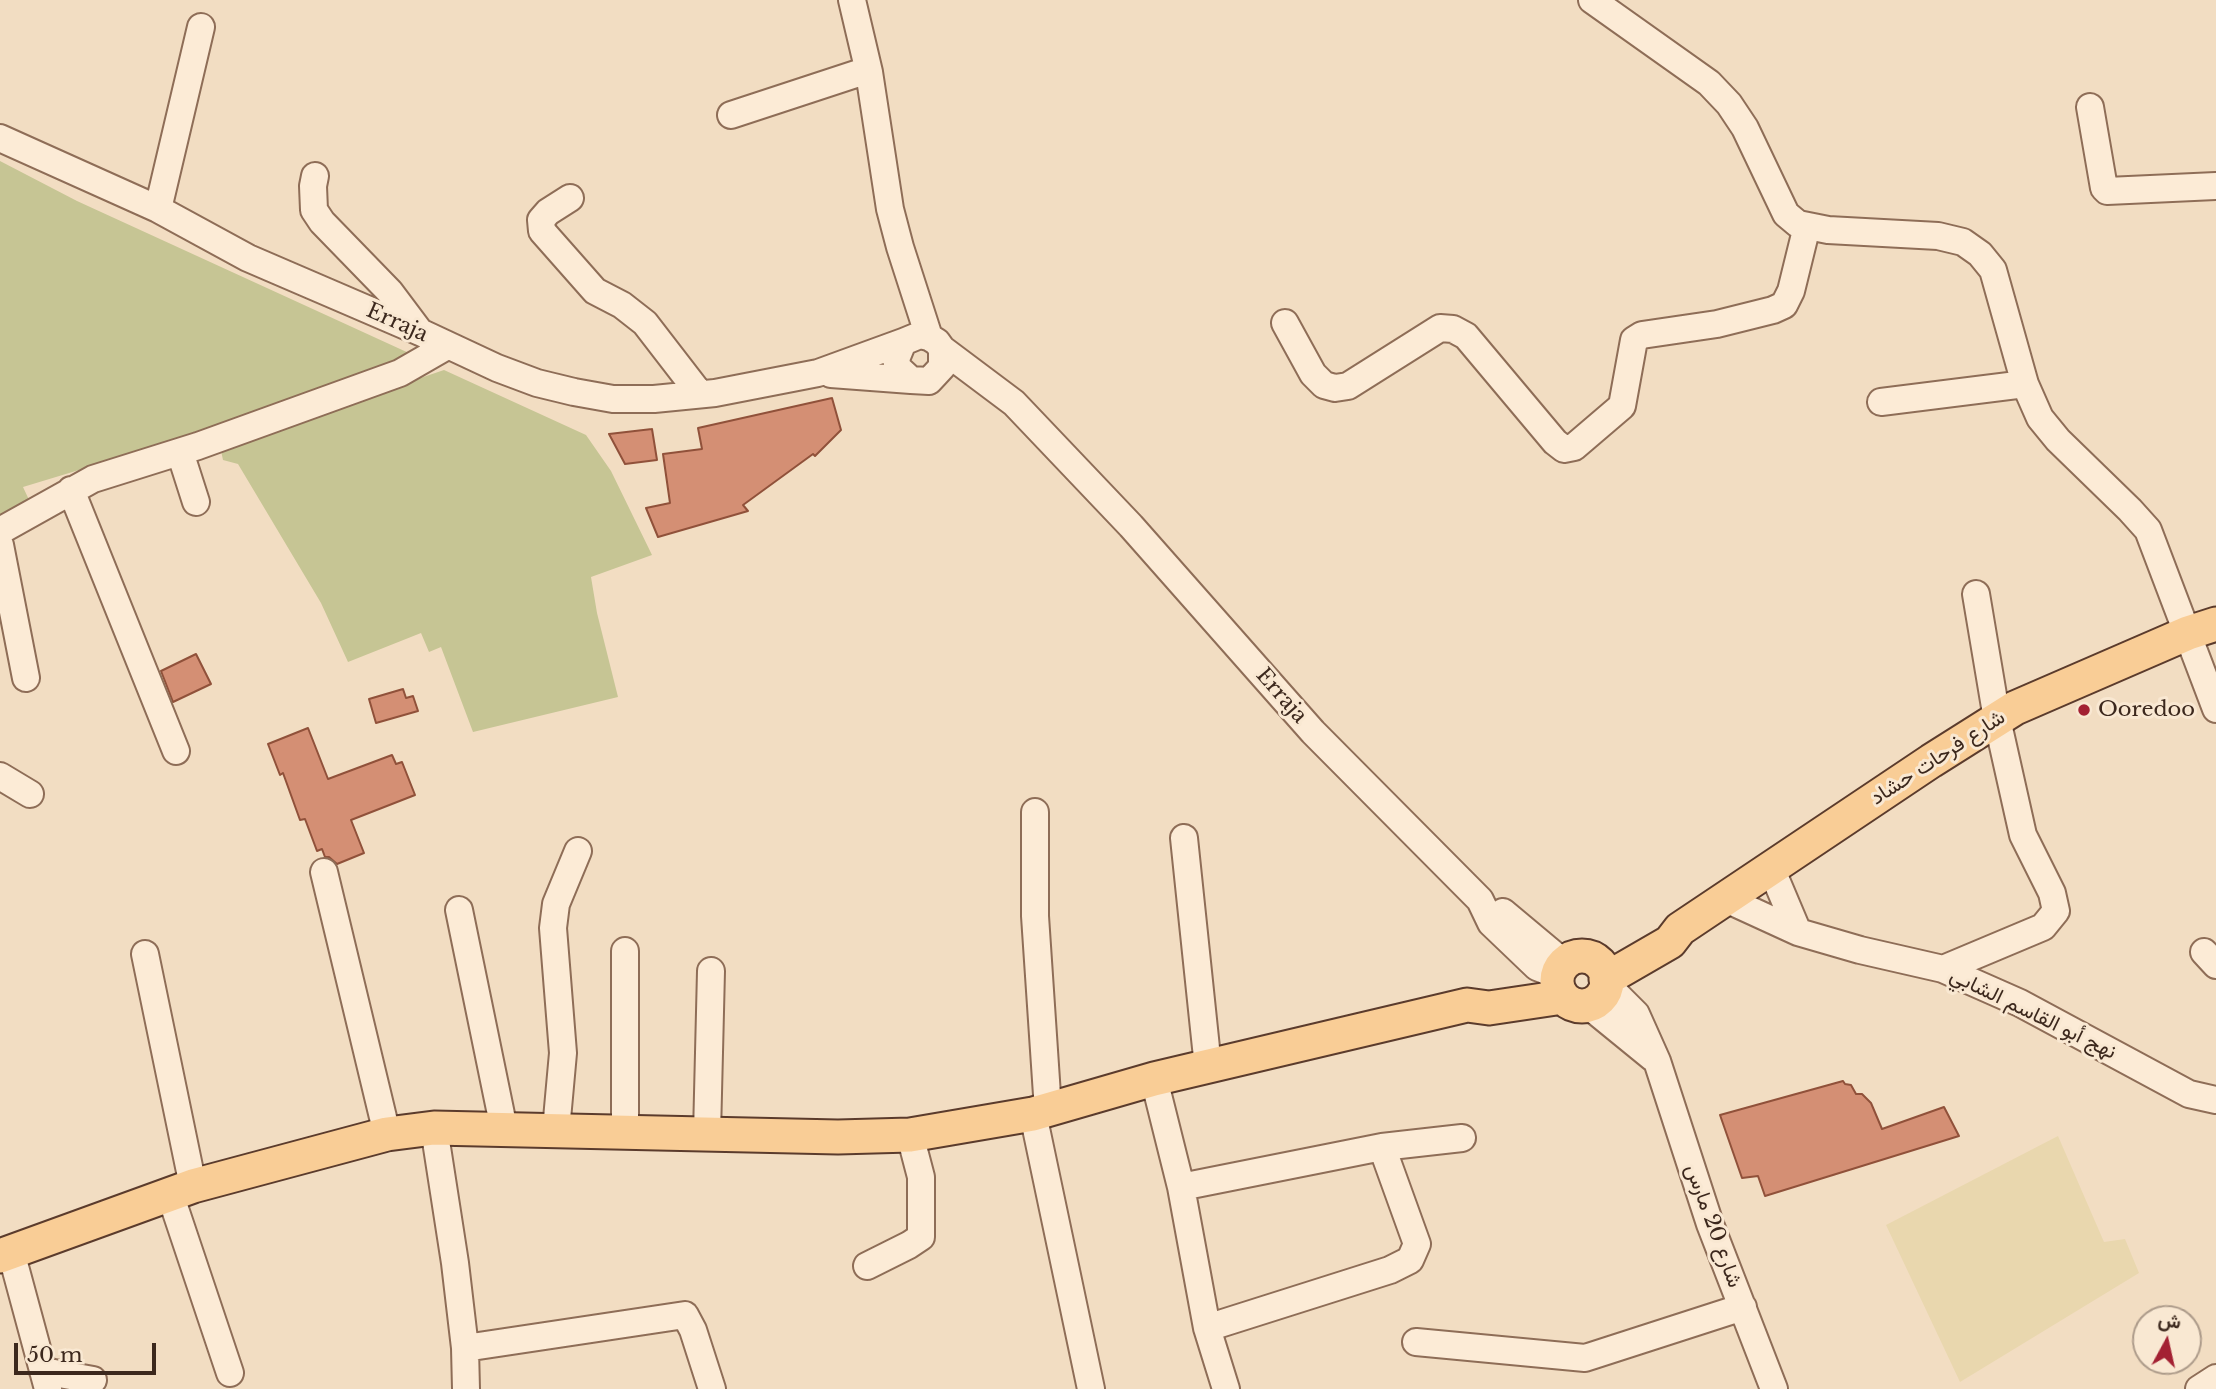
<!DOCTYPE html>
<html>
<head>
<meta charset="utf-8">
<style>
	body { margin:0 }
	#map { position:relative; width:2216px; height:1389px; overflow:hidden; background:#f2ddc2; font-family:"Libre Baskerville",Vazirmatn,serif }
	canvas { display:block }
	.north { position:absolute; left:2132px; top:1305px; width:70px; height:70px; box-sizing:border-box; background:#f9e8d2; border:2px solid #ad9b8a; border-radius:50%; rotate:8deg; font-size:19px; font-weight:700; line-height:28px; text-align:center; color:#3c281d }
	.north::after { content:''; display:block; margin:auto; width:24px; height:32px; background:#a32133; clip-path:polygon(50% 0,100% 100%,50% 72%,0 100%) }
	.scale { position:absolute; left:14px; top:1343px; width:142px; height:32px; box-sizing:border-box; border:4px solid #3c281d; border-top:0; padding-left:9px; font-size:21px; line-height:24px; white-space:nowrap; color:#3c281d; -webkit-text-stroke:5px #f9e8d2; paint-order:stroke }
</style>
</head>
<body>
<div id="map">
<canvas width="2216" height="1389"></canvas>
<div class="north">ش</div>
<div class="scale">50 m</div>
</div>
<script>
const ctx = document.querySelector('canvas').getContext('2d');
ctx.lineJoin = 'round';
function fill(path, color) {
  ctx.fillStyle = color;
  ctx.fill(path, 'evenodd');
}
function toPath(rows) {
  const path = new Path2D();
  for (const r of rows) {
    if (r.length === 3) {
      path.moveTo(r[0] + r[2], r[1]);
      path.arc(r[0], r[1], r[2], 0, 2 * Math.PI);
      continue;
    }
    path.moveTo(r[0], r[1]);
    for (let i = 2; i < r.length; i += 2) path.lineTo(r[i], r[i + 1]);
  }
  return path;
}
function stroke(path, color, width, dash) {
  ctx.strokeStyle = color;
  ctx.lineWidth = width;
  ctx.lineCap = dash ? 'butt' : 'round';
  ctx.setLineDash(dash || []);
  ctx.stroke(path);
}
function drawText(font, color, halo, rows, align = 'center') {
  ctx.font = font + ' "Libre Baskerville",Vazirmatn,serif';
  ctx.lineWidth = 6;
  ctx.setLineDash([]);
  ctx.textBaseline = 'middle';
  ctx.strokeStyle = halo;
  ctx.fillStyle = color;
  for (const [text, x, y, turn = 0] of rows) {
    ctx.save();
    ctx.translate(x, y);
    ctx.rotate((+turn || 0) * Math.PI / 180);
    ctx.textAlign = isNaN(turn) ? turn : align;
    if (halo) ctx.strokeText(text, 0, 0);
    ctx.fillText(text, 0, 0);
    ctx.restore();
  }
}
const farmland = toPath([
	[2058,1136,2104,1242,2125,1239,2139,1273,1960,1382,1886,1225]
]);
const cemetery = toPath([
	[0,161,77,201,411,354,405,364,247,419,23,487,30,502,0,518],
	[444,370,586,435,611,471,652,555,591,577,597,613,618,697,473,732,441,647,429,652,421,633,348,662,321,603,238,464,223,460,220,446]
]);
const building = toPath([
	[832,398,841,430,815,456,813,454,743,505,748,511,658,537,646,508,670,503,663,454,702,449,698,428,832,398],
	[652,429,657,460,625,464,609,434,652,429],
	[196,654,211,684,173,702,161,671,196,654],
	[403,689,406,698,413,696,418,711,376,723,369,699,403,689],
	[308,728,328,779,392,755,396,764,402,762,415,795,351,820,364,853,337,864,329,857,325,857,322,849,317,851,305,819,300,820,283,773,280,775,268,744,308,728],
	[1843,1081,1845,1084,1851,1085,1856,1094,1862,1094,1871,1103,1882,1129,1944,1107,1959,1136,1765,1196,1758,1176,1742,1178,1720,1115,1843,1081]
]);
const minor = toPath([
	[852,0,869,72,890,209,900,247,929,337],
	[1592,0,1709,83,1729,104,1745,128,1786,214,1798,224,1828,230,1938,236,1963,242,1980,254,1993,270,2025,384,2040,418,2058,440,2130,510,2148,530,2216,709],
	[2090,107,2104,188,2107,191,2216,186],
	[731,115,868,70],
	[0,138,158,209,248,258,420,332,497,368,537,383,574,392,613,399,654,399,715,393,818,373,903,342],
	[315,176,313,186,314,210,322,222,390,292,420,332],
	[570,198,548,212,541,220,542,231,595,291,622,305,645,323,699,393],
	[158,209,201,27],
	[1285,323,1313,374,1324,385,1335,388,1348,386,1440,328,1453,329,1466,336,1555,442,1564,449,1574,447,1622,406,1634,340,1642,335,1717,324,1773,310,1784,305,1791,291,1807,226],
	[942,349,942,367,929,381,911,380,898,368,896,359,903,342,920,335,929,337,937,342,942,349,1014,403,1131,526,1313,732,1480,900,1491,923,1537,967,1558,975],
	[831,374,911,380],
	[1881,402,2025,384],
	[180,452,196,502],
	[71,490,176,751],
	[0,531,93,479,198,446,400,373,447,346],
	[0,545,26,678],
	[0,776,30,794],
	[1035,812,1035,916,1048,1110],
	[1184,838,1208,1067],
	[1771,868,1798,932],
	[324,872,387,1134],
	[1726,899,1798,932,1860,950,1943,969,2020,1003,2189,1094,2216,1100],
	[459,910,504,1129],
	[1503,912,1564,963],
	[625,951,625,1131],
	[2204,952,2216,965],
	[145,954,193,1186],
	[1943,969,2043,927,2056,911,2052,893,2023,835,1997,719,1976,594],
	[1606,984,1636,1014,1657,1061,1710,1224,1774,1389],
	[1588,1005,1653,1058],
	[1154,1079,1181,1187,1207,1328,1226,1389],
	[1033,1114,1091,1389],
	[434,1128,455,1263,465,1348,466,1389],
	[556,1130,563,1053,553,928,556,904,578,851],
	[707,1134,711,971],
	[1181,1187,1382,1147,1462,1138],
	[170,1194,230,1373],
	[11,1252,48,1389],
	[867,1266,909,1245,921,1237,921,1177,910,1135],
	[1207,1328,1390,1270,1410,1260,1417,1244,1382,1147],
	[1416,1342,1585,1358,1743,1307],
	[465,1348,685,1315,693,1330,712,1389],
	[43,1371,93,1380],
	[2199,1389,2216,1378]
]);
const major = toPath([
	[1582,981,25],
	[1606,979,1670,942,1680,929,1931,761,2015,708,2188,633,2216,624],
	[0,1256,193,1186,387,1134,434,1128,838,1137,910,1135,1033,1114,1154,1079,1467,1005,1489,1008,1563,997]
]);
const markers = [
	[2084,710,7,"#a32133"]
];
const streetNames = [
	["Erraja",397,323,24],
	["Erraja",1281,696,49],
	["شارع فرحات حشاد",1938,758,-33],
	["نهج أبو القاسم الشابي",2033,1014,26],
	["شارع 20 مارس",1713,1226,70]
];
const poiNames = [
	["Ooredoo",2098,710]
];
fill(farmland, '#e9d7ae');
fill(cemetery, '#c6c594');
fill(building, '#d48f74');
stroke(building, '#90513a', 2);
stroke(minor, '#8e6d57', 30);
stroke(major, '#5b3b2c', 37);
stroke(minor, '#fcebd6', 26);
stroke(major, '#f9cd96', 33);
for (const [x, y, r, color] of markers) {
  const dot = new Path2D();
  dot.arc(x, y, r, 0, 2 * Math.PI);
  ctx.fillStyle = color;
  ctx.fill(dot);
  stroke(dot, '#f9e8d2', 2.5);
}
drawText('21px', '#3c281d', '#f9e8d2', streetNames);
drawText('21px', '#3c281d', '#f9e8d2', poiNames, 'left');
</script>
</body>
</html>
